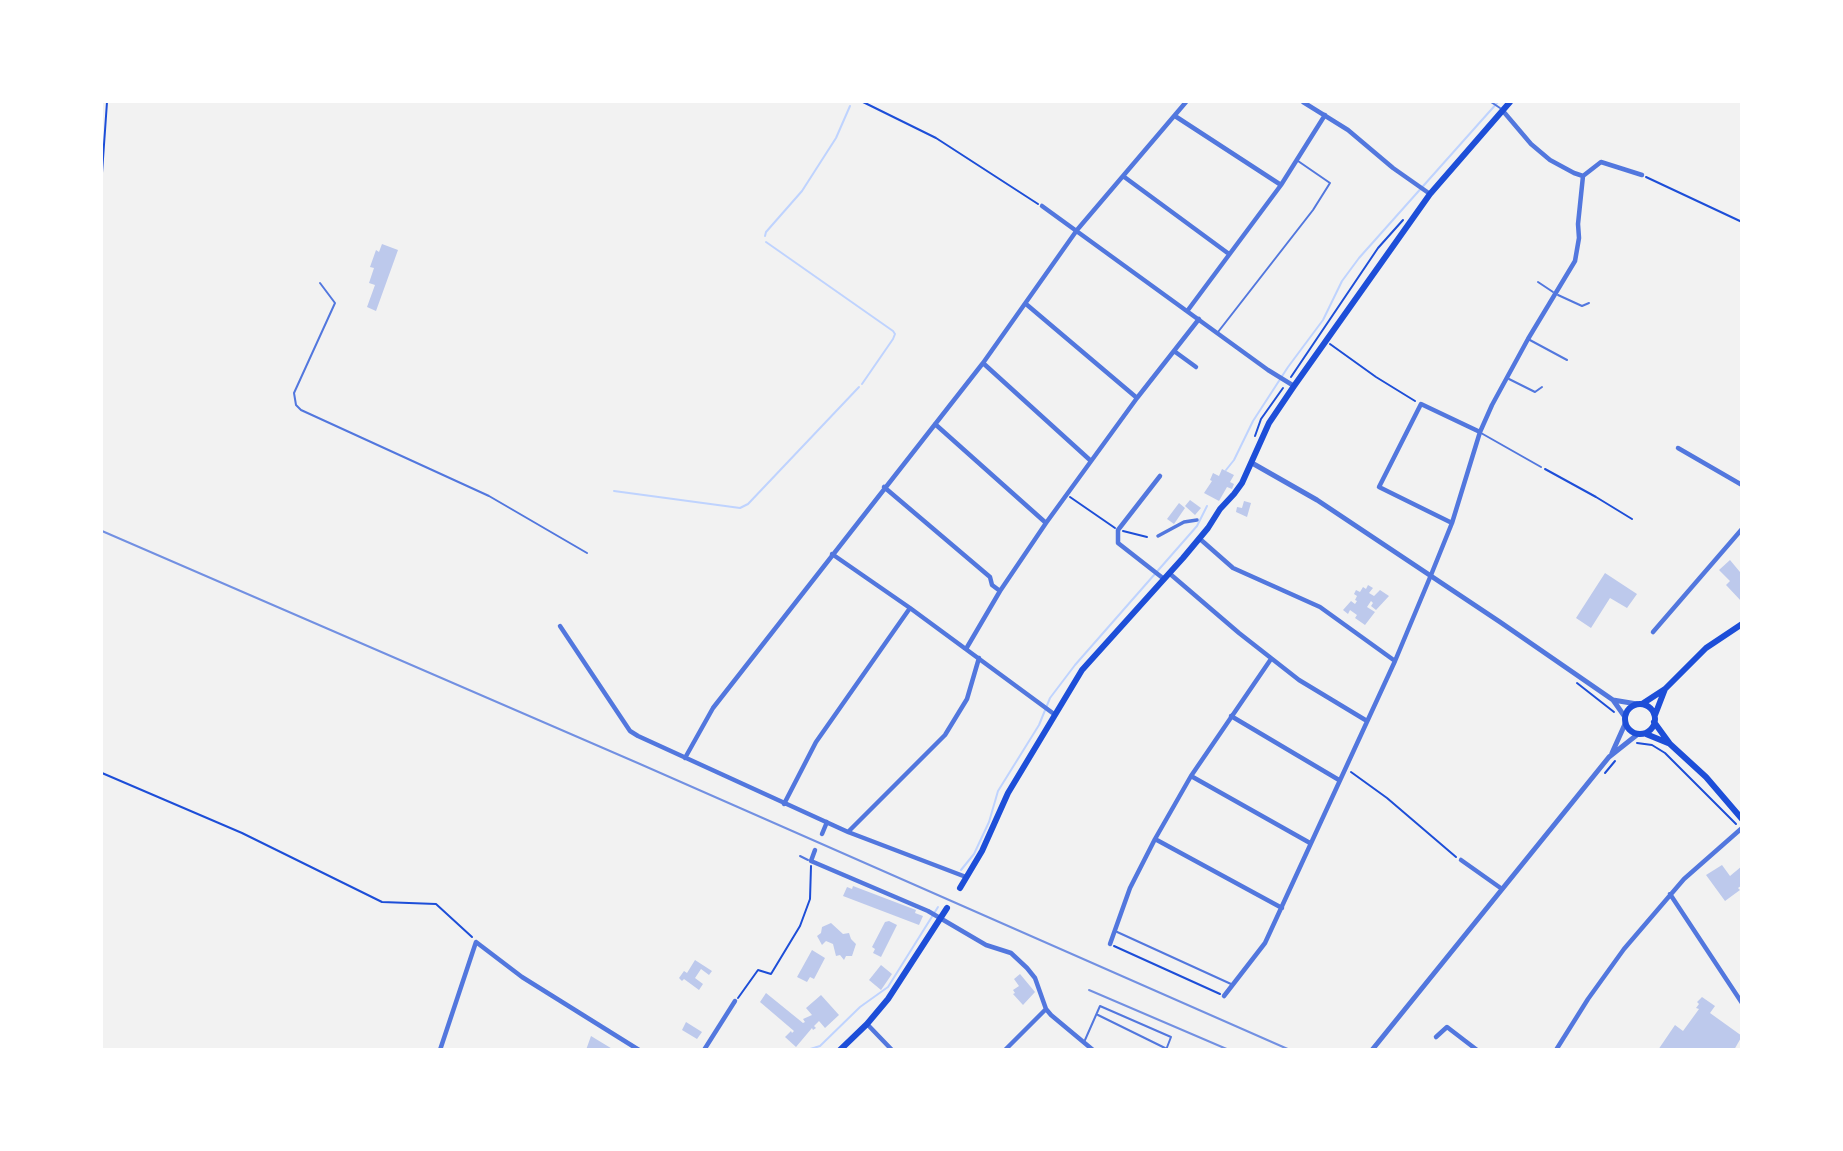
<!DOCTYPE html>
<html>
<head>
<meta charset="utf-8">
<style>
	body { margin:0 }
	#map { position:relative; width:1843px; height:1151px; overflow:hidden; background:#f2f2f2; font-family:Arial,sans-serif }
	canvas { display:block }
	.frame { position:absolute; inset:0; border:103px solid #fff; pointer-events:none }
</style>
</head>
<body>
<div id="map">
<canvas width="1843" height="1151"></canvas>
<div class="frame"></div>
</div>
<script>
const ctx = document.querySelector('canvas').getContext('2d');
ctx.lineJoin = 'round';
function toPath(rows) {
  const path = new Path2D();
  for (const r of rows) {
    if (r.length === 3) {
      path.moveTo(r[0] + r[2], r[1]);
      path.arc(r[0], r[1], r[2], 0, 2 * Math.PI);
      continue;
    }
    path.moveTo(r[0], r[1]);
    for (let i = 2; i < r.length; i += 2) path.lineTo(r[i], r[i + 1]);
  }
  return path;
}
function stroke(path, color, width, dash) {
  ctx.strokeStyle = color;
  ctx.lineWidth = width;
  ctx.lineCap = dash ? 'butt' : 'round';
  ctx.setLineDash(dash || []);
  ctx.stroke(path);
}
function fill(path, color) {
  ctx.fillStyle = color;
  ctx.fill(path, 'evenodd');
}
const stream = toPath([
	[765,236,766,232,802,191,836,138,850,106],
	[766,242,893,331,895,334,893,339,862,384],
	[1226,470,1234,460,1253,421,1288,367,1323,320,1342,281,1359,258,1498,102],
	[614,491,740,508,748,504,859,387],
	[961,870,974,854,989,822,998,791,1039,725,1050,698,1075,665,1197,526,1207,506],
	[807,1050,820,1046,860,1007,888,987,938,907]
]);
const building = toPath([
	[382,244,398,250,376,311,367,307,375,285,369,283,374,268,370,267,376,250,379,252],
	[1222,469,1234,475,1230,482,1234,484,1232,489,1227,487,1219,501,1204,493,1212,481,1210,480,1213,473,1219,476],
	[1190,500,1201,508,1195,515,1185,506],
	[1244,501,1251,503,1247,517,1236,512,1237,507,1242,508],
	[1179,503,1185,508,1174,524,1167,519],
	[1730,560,1740,572,1742,571,1742,602,1726,585,1730,581,1719,570],
	[1605,573,1637,594,1627,608,1610,598,1591,628,1576,618],
	[1368,585,1373,588,1369,593,1374,596,1380,590,1389,596,1376,610,1371,606,1373,603,1371,601,1367,607,1375,612,1365,625,1355,618,1357,615,1350,610,1348,614,1343,610,1351,601,1355,604,1357,601,1355,600,1357,596,1354,594,1356,590,1360,592,1363,587,1366,589],
	[1722,865,1730,876,1742,866,1742,885,1738,888,1740,890,1725,901,1706,875],
	[853,886,916,910,915,913,923,916,919,925,843,896,847,887,852,889],
	[889,921,897,925,881,957,873,953,875,949,872,947,885,922],
	[831,923,843,934,849,933,851,939,856,944,852,956,846,956,844,960,840,955,836,956,833,944,826,941,822,945,817,936,821,933,822,927],
	[812,950,825,958,814,979,810,977,807,982,797,977],
	[695,960,712,971,709,975,701,969,695,978,703,984,699,990,684,979,682,981,679,978,684,971,687,973],
	[881,965,892,974,881,990,869,980],
	[1020,974,1035,992,1023,1005,1013,994,1015,993,1013,990,1019,986,1014,979],
	[766,993,803,1023,805,1022,803,1019,812,1015,806,1008,821,995,839,1015,825,1028,819,1021,814,1026,816,1028,813,1030,812,1028,796,1047,785,1037,791,1031,792,1033,794,1031,760,1002],
	[1702,997,1715,1006,1710,1013,1742,1036,1734,1050,1658,1050,1675,1025,1683,1031,1699,1009,1696,1008,1699,1004,1697,1002],
	[686,1022,702,1032,697,1039,682,1030],
	[591,1036,614,1050,586,1050]
]);
const path = toPath([
	[863,102,936,138,1038,204],
	[102,173,107,102],
	[1646,177,1742,222],
	[1330,344,1376,377,1415,401],
	[1291,377,1378,248,1403,220],
	[1255,436,1261,419,1283,388],
	[1545,469,1596,497,1632,519],
	[1070,497,1115,528],
	[1123,531,1147,537],
	[1577,683,1614,712],
	[1637,743,1652,745,1665,753,1736,824],
	[1351,772,1387,798,1456,857],
	[102,773,242,833,382,902,436,904,472,937],
	[1605,773,1615,761],
	[1114,946,1220,994],
	[738,998,758,970,771,974,800,926,810,899,811,866]
]);
const service = toPath([
	[1491,102,1500,108],
	[1538,282,1553,292],
	[320,283,335,303,294,393,296,405,301,410,489,496,587,553],
	[1558,295,1582,306,1589,303],
	[1218,332,1313,210,1330,183,1298,161],
	[1528,339,1567,360],
	[1509,379,1535,392,1542,387],
	[1481,433,1541,467],
	[800,856,808,860],
	[1115,931,1231,984],
	[1098,1015,1165,1048],
	[1085,1040,1100,1006,1171,1037,1166,1050]
]);
const pedestrian = toPath([
	[1158,536,1184,522,1197,520]
]);
const minor = toPath([
	[1303,102,1348,130,1393,168,1430,194],
	[1503,111,1531,144,1550,160,1574,173,1583,176,1601,162,1642,175],
	[1175,116,1281,185],
	[1123,176,1229,254],
	[1042,206,1268,370,1294,386],
	[1026,304,1137,398],
	[1188,310,1281,185,1325,115],
	[1174,351,1196,367],
	[983,363,1091,461],
	[935,424,1046,523],
	[1678,448,1742,485],
	[1160,476,1118,530,1118,543,1164,579],
	[884,487,990,577,992,585,1000,591],
	[1452,523,1379,487,1421,404,1480,432],
	[1200,539,1233,568,1320,607,1395,661],
	[832,554,910,608,1054,714],
	[1169,573,1239,633,1299,680,1367,721],
	[560,626,630,731,638,736,848,832,966,877],
	[1653,632,1742,529],
	[966,649,1000,591,1046,523,1137,398,1199,319],
	[1231,716,1339,780],
	[685,758,713,708,983,363,1077,230,1186,102],
	[1191,776,1310,843],
	[784,804,816,742,910,608],
	[848,832,945,735,967,699,979,658],
	[822,834,827,822],
	[1155,839,1282,908],
	[815,850,811,861,928,911,986,945,1011,953,1027,968,1035,978,1046,1009,1051,1015,1093,1050],
	[1461,860,1502,889],
	[1670,894,1742,1003],
	[1110,944,1130,888,1155,839,1191,776,1271,659],
	[1224,996,1265,943,1395,661,1431,575,1452,523,1480,432,1492,405,1528,339,1575,261,1579,238,1578,224,1583,176],
	[867,1024,892,1050],
	[1436,1037,1447,1027,1477,1050],
	[440,1050,476,942,522,977,639,1050],
	[704,1050,735,1001],
	[1005,1050,1046,1009],
	[1556,1050,1588,999,1624,949,1684,879,1742,828]
]);
const tertiary = toPath([
	[1252,463,1317,500,1500,622,1613,700,1625,717],
	[1613,700,1637,704],
	[1612,753,1625,724],
	[1372,1050,1609,757,1638,734]
]);
const secondary = toPath([
	[1642,704,1665,689,1706,648,1742,624],
	[1640,719,15],
	[1655,715,1665,689],
	[1654,722,1670,744,1706,777,1742,819],
	[1646,734,1668,743],
	[960,888,982,851,1008,793,1082,670,1183,558,1208,528,1220,509,1234,494,1242,483,1269,423,1294,386,1430,194,1510,102],
	[840,1050,867,1024,888,999,947,908]
]);
const rail = toPath([
	[102,531,640,764,1290,1050],
	[1089,990,1229,1050]
]);
stroke(stream, '#bfd3fe', 2);
fill(building, '#bdc9ec');
stroke(path, '#1d4ed8', 2);
stroke(service, '#5277de', 2);
stroke(pedestrian, '#5277de', 3.5);
stroke(minor, '#5277de', 4.5);
stroke(tertiary, '#5277de', 5);
stroke(secondary, '#1d4ed8', 6);
stroke(rail, '#7290e2', 2);
</script>
</body>
</html>
